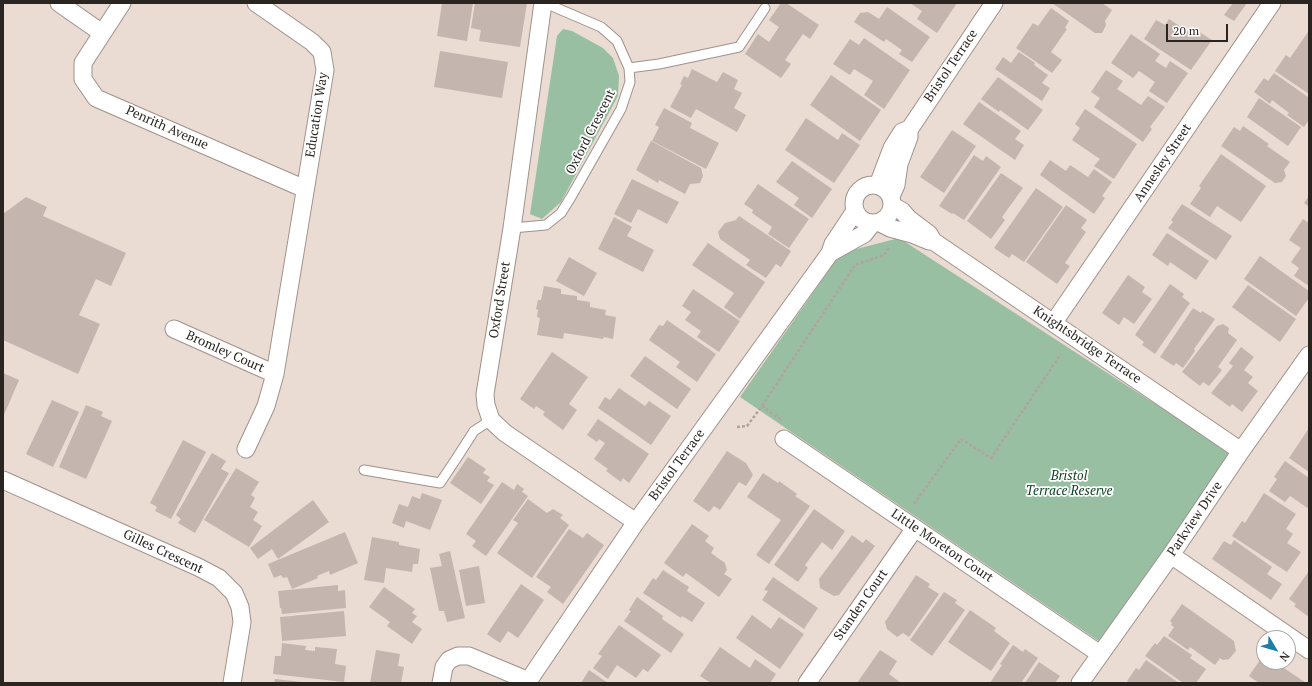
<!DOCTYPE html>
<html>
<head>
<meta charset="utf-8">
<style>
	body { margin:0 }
	#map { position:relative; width:1312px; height:686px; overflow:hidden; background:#eadbd3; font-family:"PT Serif",serif }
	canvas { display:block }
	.frame { position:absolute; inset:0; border:4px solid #2b2522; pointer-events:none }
	.north { position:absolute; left:1256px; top:630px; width:40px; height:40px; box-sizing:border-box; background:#fff; border:1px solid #aaa8a7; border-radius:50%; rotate:128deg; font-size:11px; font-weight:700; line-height:16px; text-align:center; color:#2b2522 }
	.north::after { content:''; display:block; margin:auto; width:14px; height:18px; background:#1b7ea9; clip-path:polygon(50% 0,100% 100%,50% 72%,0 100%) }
	.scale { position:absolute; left:1166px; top:24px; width:62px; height:18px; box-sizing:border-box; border:2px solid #2b2522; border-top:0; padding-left:5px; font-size:12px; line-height:14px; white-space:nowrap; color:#2b2522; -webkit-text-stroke:3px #fff; paint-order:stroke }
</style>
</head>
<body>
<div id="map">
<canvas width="1312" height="686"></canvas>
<div class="frame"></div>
<div class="north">N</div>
<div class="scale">20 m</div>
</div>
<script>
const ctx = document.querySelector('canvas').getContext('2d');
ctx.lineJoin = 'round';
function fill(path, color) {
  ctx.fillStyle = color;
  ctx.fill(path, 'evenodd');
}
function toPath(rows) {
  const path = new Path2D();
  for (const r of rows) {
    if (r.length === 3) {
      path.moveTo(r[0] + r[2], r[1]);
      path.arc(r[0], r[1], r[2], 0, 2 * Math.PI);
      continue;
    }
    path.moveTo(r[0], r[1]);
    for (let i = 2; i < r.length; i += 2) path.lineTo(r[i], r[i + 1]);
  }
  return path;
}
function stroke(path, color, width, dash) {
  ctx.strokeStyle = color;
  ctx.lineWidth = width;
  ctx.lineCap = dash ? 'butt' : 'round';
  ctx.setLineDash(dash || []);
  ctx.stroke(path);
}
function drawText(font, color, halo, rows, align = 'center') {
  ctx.font = font + ' "PT Serif",serif';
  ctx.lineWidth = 3.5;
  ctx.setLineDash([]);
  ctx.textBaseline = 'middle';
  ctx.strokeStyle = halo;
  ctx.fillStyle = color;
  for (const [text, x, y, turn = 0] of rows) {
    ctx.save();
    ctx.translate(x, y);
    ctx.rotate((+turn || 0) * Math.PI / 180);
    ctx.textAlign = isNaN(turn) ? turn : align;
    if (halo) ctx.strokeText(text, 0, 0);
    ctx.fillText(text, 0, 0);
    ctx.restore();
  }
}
const green = toPath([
	[563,29,572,31,603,48,613,58,619,76,618,96,561,202,542,219,530,214,557,36],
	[899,238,1231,453,1100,642,740,397,841,253]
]);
const building = toPath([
	[442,3,473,3,467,41,437,36],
	[475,3,527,3,520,47,479,41,481,30,471,28],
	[781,3,786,3,819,25,810,39,803,34,785,60,791,64,781,78,745,54,758,34,769,42,779,27,769,20],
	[910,3,957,3,937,33,917,19,922,11],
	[1052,3,1102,3,1112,10,1105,21,1106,25,1102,33,1095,33],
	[1233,3,1247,3,1234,21,1224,15],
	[887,7,930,37,912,62,899,54,902,50,886,39,884,42,854,22,860,13,868,12,879,19],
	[1051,8,1069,21,1065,28,1067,29,1051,52,1062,60,1052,73,1016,48,1033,23,1038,26],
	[1169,19,1190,33,1193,28,1212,40,1191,70,1144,39,1156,20,1165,25],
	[1308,32,1309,32,1309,94,1275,71,1286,55,1290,58],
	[1131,34,1160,54,1155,61,1166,68,1170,61,1188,73,1167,103,1149,91,1155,82,1139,71,1133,78,1111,63],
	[864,38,910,70,884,109,864,95,873,81,854,69,850,75,833,64,850,39,859,45],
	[440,51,508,62,502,98,434,87],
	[1019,52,1035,63,1034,65,1048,75,1042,83,1050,88,1042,101,995,69,1003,57,1011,63],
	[692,69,717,82,723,72,738,80,734,89,742,93,734,108,746,115,737,132,696,109,691,118,670,107,682,85,680,84,684,76,688,78],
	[1106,70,1123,81,1117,89,1141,105,1148,96,1165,107,1150,127,1152,129,1143,142,1094,107,1100,98,1091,92],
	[1274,73,1308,97,1309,120,1304,127,1287,115,1289,113,1272,100,1270,104,1254,92,1264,78,1268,81],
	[831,75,881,110,860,141,810,105],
	[998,77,1043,110,1028,130,1000,110,999,112,981,99],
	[1259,98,1301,127,1288,146,1247,117],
	[979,102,1021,131,1015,139,1024,145,1015,160,963,124],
	[664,108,692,123,690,128,719,143,706,169,652,141,659,127,655,125],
	[1085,109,1137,144,1114,179,1094,166,1100,159,1072,140,1080,128,1075,124],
	[806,118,838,140,842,133,860,145,834,183,785,150],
	[1243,126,1269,144,1267,146,1290,162,1284,170,1286,176,1282,182,1275,183,1221,146,1234,127,1240,131],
	[952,130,976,146,944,193,920,177],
	[651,141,701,168,703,176,700,183,690,184,685,194,659,180,658,183,636,170],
	[1221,154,1266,186,1241,222,1217,206,1210,217,1190,204,1201,188,1199,186],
	[974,155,983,161,986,156,1001,167,964,220,953,213,952,214,939,206],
	[1050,160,1066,171,1070,165,1088,177,1094,169,1112,182,1102,196,1105,198,1094,214,1040,175],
	[792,161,832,189,812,218,794,205,799,198,776,182],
	[1001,173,1023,188,1002,217,1005,220,991,239,967,221],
	[632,179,679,202,667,224,638,209,631,223,614,214],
	[758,184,809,219,789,248,768,234,772,227,752,213,753,210,744,204],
	[1036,188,1063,207,1024,262,1012,254,1009,258,994,248],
	[1309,196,1309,207,1304,203],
	[26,197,47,207,43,216,126,253,111,286,96,279,79,315,100,324,78,374,3,340,3,214],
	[1182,204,1232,236,1216,260,1168,228,1173,222,1171,220],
	[1066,205,1087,220,1081,228,1086,232,1065,263,1070,266,1057,284,1026,262],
	[739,216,791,251,781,267,776,264,766,278,746,265,750,260,720,239,718,232,725,223,736,220],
	[614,217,632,227,627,236,654,250,643,272,598,249],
	[1303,219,1309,223,1309,286,1294,276,1299,268,1291,262,1301,248,1289,240],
	[1167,233,1209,261,1196,280,1170,262,1168,266,1152,255],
	[708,243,765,282,740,319,724,307,734,293,692,265],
	[1260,256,1309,291,1309,298,1296,316,1244,279],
	[569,257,597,273,584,296,556,281],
	[1128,275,1145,287,1142,292,1152,299,1134,324,1124,317,1119,325,1102,313],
	[1170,284,1184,294,1182,297,1190,303,1155,354,1142,345,1144,342,1135,335],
	[1248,285,1296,319,1280,342,1232,307],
	[544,286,561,289,561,294,577,296,577,300,590,302,590,307,606,310,605,315,616,317,613,339,604,337,603,339,564,333,563,339,537,335,540,318,537,317,538,310,536,309,538,300,541,300],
	[693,289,740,321,719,352,697,337,701,331,685,320,691,312,682,306],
	[1193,308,1201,313,1202,311,1215,319,1194,349,1195,351,1183,368,1176,363,1174,366,1160,357],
	[667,320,716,354,697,382,676,367,680,362,649,340,659,325,663,326],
	[1223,324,1229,328,1228,333,1237,340,1218,367,1222,370,1209,386,1203,382,1200,386,1182,372,1217,326],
	[1241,347,1254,357,1244,370,1253,377,1248,383,1258,391,1242,412,1232,404,1230,407,1211,393,1233,366,1229,363],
	[552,352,588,377,569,404,577,410,563,430,543,415,545,412,536,406,534,409,520,399],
	[645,356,691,389,677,409,630,376],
	[3,373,19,380,3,417],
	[619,388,645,406,649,401,671,416,651,445,598,408,605,397,610,400],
	[52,400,79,412,53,467,26,454],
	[86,405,103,412,101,416,112,421,86,479,59,467],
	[598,419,649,454,629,483,623,478,621,482,606,471,608,469,594,459,605,443,599,439,597,442,587,435],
	[1309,428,1309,472,1289,458],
	[183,440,206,452,171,519,155,511,157,507,150,503],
	[727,451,746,463,753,475,746,486,739,482,720,510,714,506,709,512,693,501],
	[212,453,226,461,221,469,229,473,195,533,178,523,181,519,176,515],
	[468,457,486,469,483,473,490,477,487,481,494,485,481,504,450,483],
	[1285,461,1309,478,1309,509,1290,496,1285,502,1269,491,1277,479,1274,477],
	[236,468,259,482,251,495,255,498,250,507,258,512,253,520,262,526,249,547,204,520],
	[763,473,778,483,779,481,797,494,795,496,810,506,769,564,756,555,781,520,747,497],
	[502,482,514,490,517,484,524,489,522,492,528,496,486,556,472,546,476,541,466,534],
	[422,493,442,500,430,530,406,521,404,528,392,523,399,504,408,507,412,496,420,499],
	[1264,493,1296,514,1286,529,1293,534,1287,543,1301,552,1287,572,1232,536,1242,521,1245,523],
	[528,499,547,513,553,509,563,515,560,518,569,525,532,578,497,553,518,523,513,520],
	[313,500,329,522,278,559,272,549,258,559,250,548],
	[814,509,845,531,832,550,822,542,805,565,808,568,798,582,774,565],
	[692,524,709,536,705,541,714,548,711,553,725,563,727,570,724,574,732,579,719,597,686,573,683,577,664,563],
	[569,529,583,538,587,533,604,545,563,604,547,592,551,587,536,577],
	[345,532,358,563,330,575,329,571,317,576,318,578,292,589,287,577,283,578,281,575,274,578,268,564],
	[852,535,863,543,866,539,875,546,839,595,834,596,820,588,819,579],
	[372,537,399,542,399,545,420,549,418,564,413,564,412,572,386,568,384,583,364,580],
	[1234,540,1272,567,1267,574,1282,584,1271,600,1212,559,1224,541,1231,545],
	[450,551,465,618,447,622,444,611,439,611,430,568,442,566,439,554],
	[479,566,485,603,466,606,459,570],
	[663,570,689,587,687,591,705,603,692,622,682,616,681,618,643,593,653,578,656,580],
	[1309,571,1309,617,1294,606,1296,604,1289,599],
	[916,575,930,584,928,587,939,594,909,637,903,633,897,637,887,629,885,622],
	[773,577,818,608,804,629,762,600,768,591,764,590],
	[521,584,544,600,518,638,508,631,500,643,487,634],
	[338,585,338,591,345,590,346,608,282,614,281,608,280,608,278,591],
	[384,587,415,609,412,613,417,616,412,622,422,629,412,644,387,626,390,622,369,607],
	[944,592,957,600,955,603,965,610,932,656,910,640],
	[637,597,663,616,662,619,684,634,671,653,624,621,631,611,629,610],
	[1182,604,1234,641,1236,651,1229,659,1223,660,1220,658,1215,665,1190,647,1188,650,1168,636,1174,627,1171,625,1172,623,1170,621],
	[970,610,996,628,994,631,1010,643,991,671,948,642],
	[344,611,346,636,282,641,280,617],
	[752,615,771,629,779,617,804,634,780,669,736,638],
	[619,625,661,655,648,672,643,669,636,678,617,665,608,679,593,668,602,656,598,654],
	[1164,636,1192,655,1190,658,1206,669,1196,683,1183,683,1145,656,1155,643,1157,645],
	[282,643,306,646,305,650,315,651,315,647,337,649,335,664,346,666,344,682,273,674,275,656,281,656],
	[1013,645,1023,652,1025,649,1038,658,1021,683,990,683,1002,665,1000,664],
	[720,647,750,668,755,659,776,674,770,683,711,683,700,676],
	[376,650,400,654,398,666,404,667,401,683,370,683],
	[880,650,897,661,889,674,901,683,857,683],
	[1264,654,1264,662,1275,662,1306,683,1259,683,1249,676],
	[1146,660,1179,683,1130,683,1127,681,1136,668,1139,670],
	[1039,662,1060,676,1055,683,1025,683],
	[589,670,608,683,581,683],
	[275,679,302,682,301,683,274,683]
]);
const path = toPath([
	[762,406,855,265,884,255,889,247],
	[737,427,747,426,762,406,783,421],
	[914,504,961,439,991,458,1061,354]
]);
const service = toPath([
	[629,68,659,64,739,47,765,8],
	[512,228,546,225,561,213,571,197,621,109,630,82,629,68,617,41,601,27,545,3],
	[364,470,440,483,458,456,474,431,491,420]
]);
const minor = toPath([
	[59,3,102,33],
	[122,3,83,63,83,79,96,98,305,189],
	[543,3,512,228,485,394,486,405,491,420,505,433,636,522],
	[873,204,19],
	[878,185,892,148,902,132,907,130],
	[891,196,896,185,899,164,909,137,909,130,994,3],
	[893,206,902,211,909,219,929,234,933,241,1241,451],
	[880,223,890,228,912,234,929,241],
	[830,253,864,234,872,224],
	[1054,322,1272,3],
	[174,329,275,374],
	[784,439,1100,654],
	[246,449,266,406,275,374,325,70,322,52,312,42,256,3],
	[3,480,198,567,219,578,234,593,240,607,242,622,232,683],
	[1171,555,1309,650],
	[441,683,444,667,449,660,458,656,469,656,529,681],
	[527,683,636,522,830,253,833,244,855,211],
	[807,683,915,528],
	[1080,683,1171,555,1241,451,1309,355]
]);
const streetNames = [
	["Bristol Terrace",951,66,-56],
	["Education Way",317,115,-81],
	["Penrith Avenue",167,128,24],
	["Oxford Crescent",591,132,-63],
	["Annesley Street",1163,163,-56],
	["Oxford Street",500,300,-81],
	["Knightsbridge Terrace",1087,345,34],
	["Bromley Court",225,352,24],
	["Bristol Terrace",677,465,-54],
	["Parkview Drive",1195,519,-56],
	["Little Moreton Court",942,546,34],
	["Gilles Crescent",163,552,25],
	["Standen Court",861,605,-55]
];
const parkNames = [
	["Bristol",1069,476],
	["Terrace Reserve",1069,491]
];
fill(green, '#99bfa3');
fill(building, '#c4b5ae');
stroke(service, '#9f928a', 11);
stroke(minor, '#9f928a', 19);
stroke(path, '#b0a39d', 2.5, [3, 2]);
stroke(service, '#fff', 9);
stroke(minor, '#fff', 17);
drawText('13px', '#2b2522', '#fff', streetNames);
drawText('italic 13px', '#0c4223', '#fff', parkNames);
</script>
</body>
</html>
